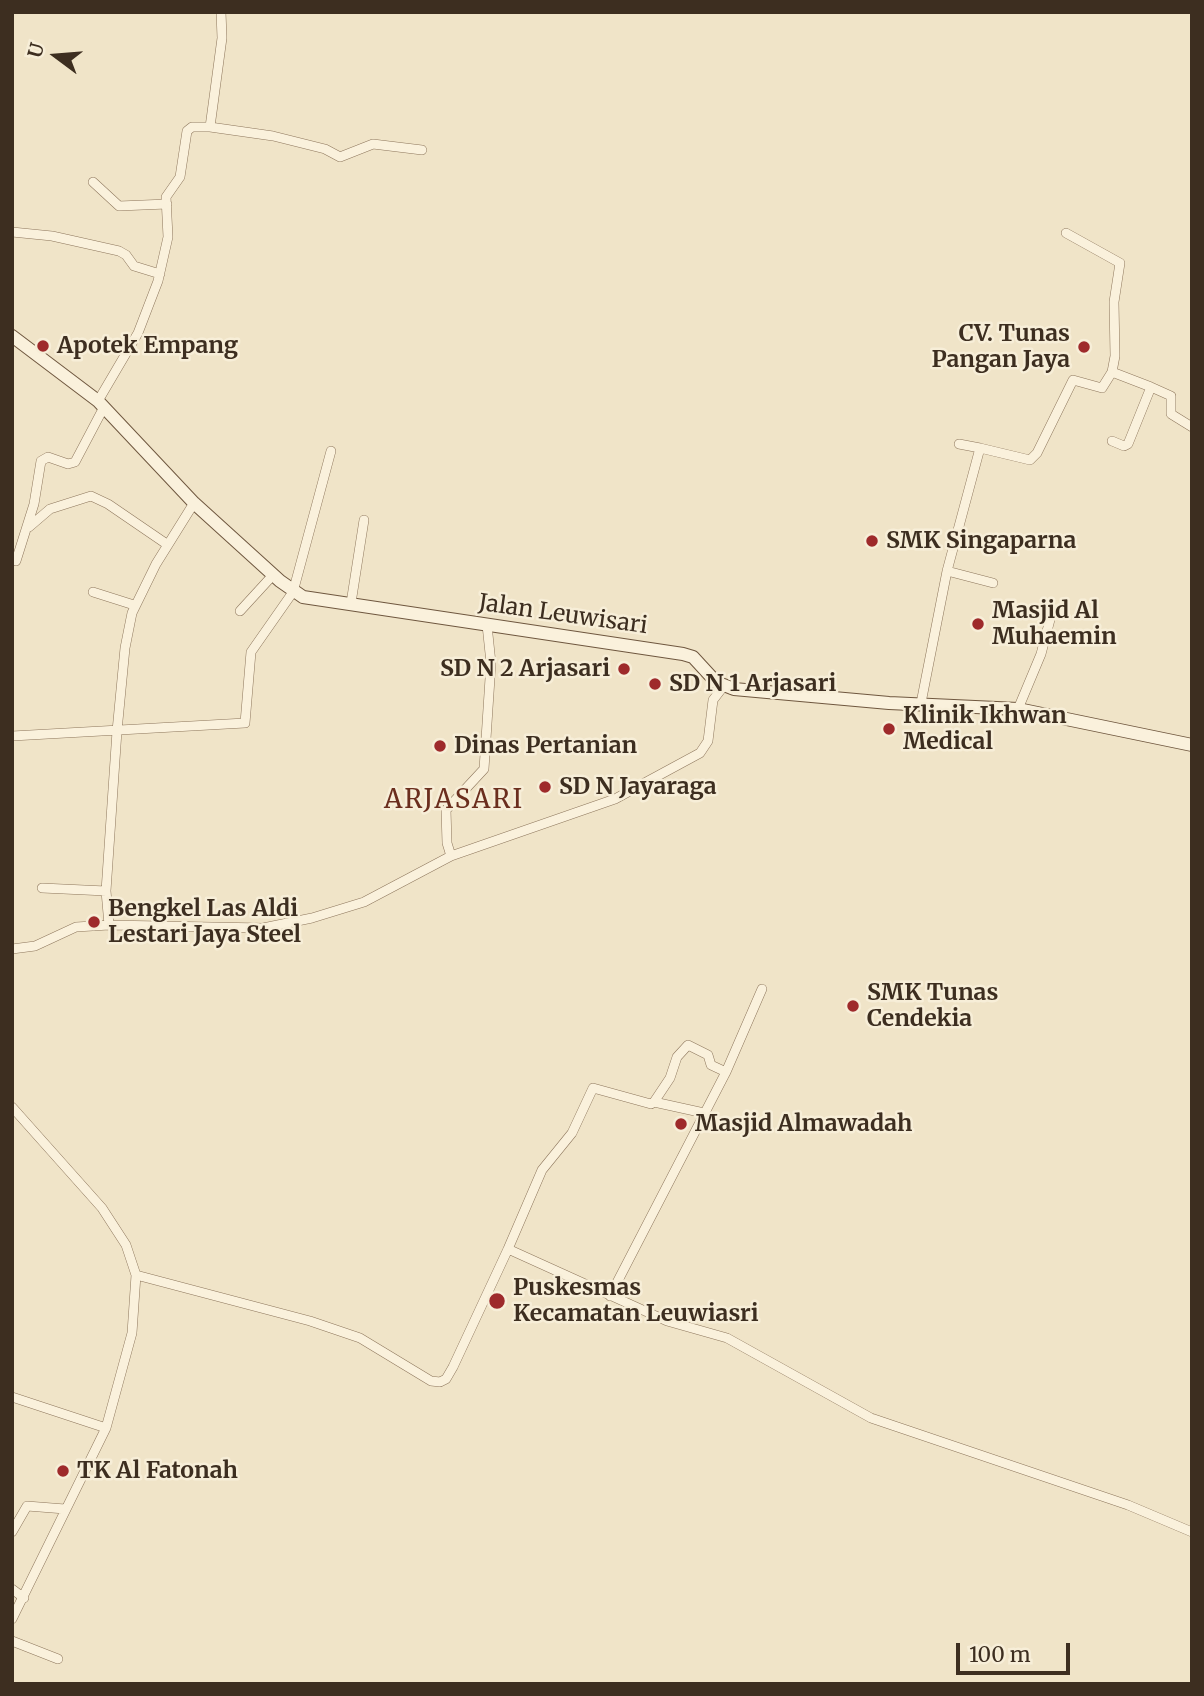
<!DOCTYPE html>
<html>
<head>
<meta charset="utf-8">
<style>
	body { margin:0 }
	#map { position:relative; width:1204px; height:1696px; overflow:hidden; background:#f0e4c8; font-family:Merriweather,serif }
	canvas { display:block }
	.frame { position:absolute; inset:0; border:14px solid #3d2e20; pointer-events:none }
	.north { position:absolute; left:21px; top:21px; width:70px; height:70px; -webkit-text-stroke:5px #f7eed8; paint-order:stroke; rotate:286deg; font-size:19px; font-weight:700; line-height:28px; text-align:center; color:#3d2e20 }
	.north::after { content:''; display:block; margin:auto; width:24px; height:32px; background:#3d2e20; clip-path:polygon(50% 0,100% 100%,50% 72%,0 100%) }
	.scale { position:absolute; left:956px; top:1643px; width:114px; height:32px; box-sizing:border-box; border:4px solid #3d2e20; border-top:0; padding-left:9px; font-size:21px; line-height:24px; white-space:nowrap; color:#3d2e20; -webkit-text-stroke:5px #f7eed8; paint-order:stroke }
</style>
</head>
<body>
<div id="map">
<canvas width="1204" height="1696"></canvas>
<div class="frame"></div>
<div class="north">U</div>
<div class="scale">100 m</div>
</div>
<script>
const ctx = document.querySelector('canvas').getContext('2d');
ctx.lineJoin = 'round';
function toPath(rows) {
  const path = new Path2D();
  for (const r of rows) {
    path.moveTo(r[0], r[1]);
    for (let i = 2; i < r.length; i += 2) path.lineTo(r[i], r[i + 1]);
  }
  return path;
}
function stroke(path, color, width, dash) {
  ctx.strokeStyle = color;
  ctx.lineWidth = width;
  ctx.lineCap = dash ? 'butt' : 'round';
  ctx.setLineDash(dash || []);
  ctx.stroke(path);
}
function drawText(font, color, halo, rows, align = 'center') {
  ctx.font = font + ' Merriweather,serif';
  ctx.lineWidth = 5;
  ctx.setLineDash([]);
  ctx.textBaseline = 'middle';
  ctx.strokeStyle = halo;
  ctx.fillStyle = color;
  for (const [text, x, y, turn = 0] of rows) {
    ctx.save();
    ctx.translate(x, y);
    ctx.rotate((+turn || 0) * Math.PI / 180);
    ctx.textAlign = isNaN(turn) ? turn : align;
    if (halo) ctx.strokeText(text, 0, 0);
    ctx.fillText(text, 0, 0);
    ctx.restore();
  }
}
const street = toPath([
	[210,127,273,136,325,149,340,157,373,144,422,150],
	[93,182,119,206,167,204],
	[12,232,52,236,119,251,126,255,134,266,160,274],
	[1066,233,1120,263,1114,302,1115,356,1112,372],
	[1151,387,1171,396,1171,414,1192,427],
	[98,401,138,333,158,281,168,237,166,197,180,177,187,131,192,127,210,127,222,38,221,12],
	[959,444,980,448],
	[29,527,50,509,91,496,108,504,168,545],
	[16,561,34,504,41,461,48,457,68,464,75,462,104,407],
	[947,571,993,583],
	[93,592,134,605],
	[351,603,364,520],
	[240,611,273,575],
	[921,703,947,571,980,448,1030,460,1037,453,1073,380,1102,388,1112,372,1151,387,1128,444,1124,446,1112,441],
	[1018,709,1041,654,1052,612],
	[12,736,245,723,251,652,293,592,331,451],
	[451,856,447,843,446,810,484,769,491,663,487,625],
	[42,888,106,891],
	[109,925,106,891,117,731,125,648,132,613,156,564,194,503],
	[12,949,35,946,76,927,109,925,263,928,312,918,364,902,451,856,615,799,700,753,708,741,713,700,723,687],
	[726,1072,711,1065,708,1055,688,1045,677,1057,670,1078,654,1102,651,1104,593,1088,572,1133,542,1170,508,1249,667,1321,727,1338,871,1418,1128,1505,1192,1532],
	[654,1102,704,1113],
	[12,1107,102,1208,126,1245,136,1275,132,1333,106,1428,12,1619],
	[136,1275,310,1321,360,1338,431,1381,440,1382,446,1379,453,1367,508,1249],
	[610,1296,726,1072,762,989],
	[12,1397,106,1428],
	[12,1532,27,1506,65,1509],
	[12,1589,24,1598],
	[12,1641,58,1659]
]);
const secondary = toPath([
	[12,336,98,401,194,503,280,581,303,597,683,654,693,657,716,682,734,689,889,703,1018,709,1192,745]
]);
const markers = [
	[43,346,7,"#9e2a2b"],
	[1084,347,7,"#9e2a2b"],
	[872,541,7,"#9e2a2b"],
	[978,624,7,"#9e2a2b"],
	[624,669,7,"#9e2a2b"],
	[655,684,7,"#9e2a2b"],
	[889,729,7,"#9e2a2b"],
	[440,746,7,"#9e2a2b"],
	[545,787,7,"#9e2a2b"],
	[94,922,7,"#9e2a2b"],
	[853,1006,7,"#9e2a2b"],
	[681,1124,7,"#9e2a2b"],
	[497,1301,9,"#9e2a2b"],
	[63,1471,7,"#9e2a2b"]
];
const poiNames = [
	["CV. Tunas",1070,334,"right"],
	["Pangan Jaya",1070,360,"right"],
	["Apotek Empang",57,346],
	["SMK Singaparna",886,541],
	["Masjid Al",992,611],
	["Muhaemin",992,637],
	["SD N 2 Arjasari",610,669,"right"],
	["SD N 1 Arjasari",669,684],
	["Klinik Ikhwan",903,716],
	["Medical",903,742],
	["Dinas Pertanian",454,746],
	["SD N Jayaraga",559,787],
	["Bengkel Las Aldi",108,909],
	["Lestari Jaya Steel",108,935],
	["SMK Tunas",867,993],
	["Cendekia",867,1019],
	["Masjid Almawadah",695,1124],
	["Puskesmas",513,1288],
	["Kecamatan Leuwiasri",513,1314],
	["TK Al Fatonah",77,1471]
];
const streetNames = [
	["Jalan Leuwisari",563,615,8]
];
const quarterNames = [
	["ARJASARI",454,801]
];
stroke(street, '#8d765c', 10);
stroke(secondary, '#6f573f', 14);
stroke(street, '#faf1dc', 9);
stroke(secondary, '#faf1dc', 12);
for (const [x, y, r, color] of markers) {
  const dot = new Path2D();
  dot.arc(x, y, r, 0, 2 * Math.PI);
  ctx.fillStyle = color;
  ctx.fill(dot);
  stroke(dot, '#f7eed8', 2.5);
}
drawText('bold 23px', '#3d2e20', '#f7eed8', poiNames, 'left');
drawText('23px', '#3d2e20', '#f7eed8', streetNames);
ctx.letterSpacing = '2px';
drawText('26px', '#6b2e1e', '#f7eed8', quarterNames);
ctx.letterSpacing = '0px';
</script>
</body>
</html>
